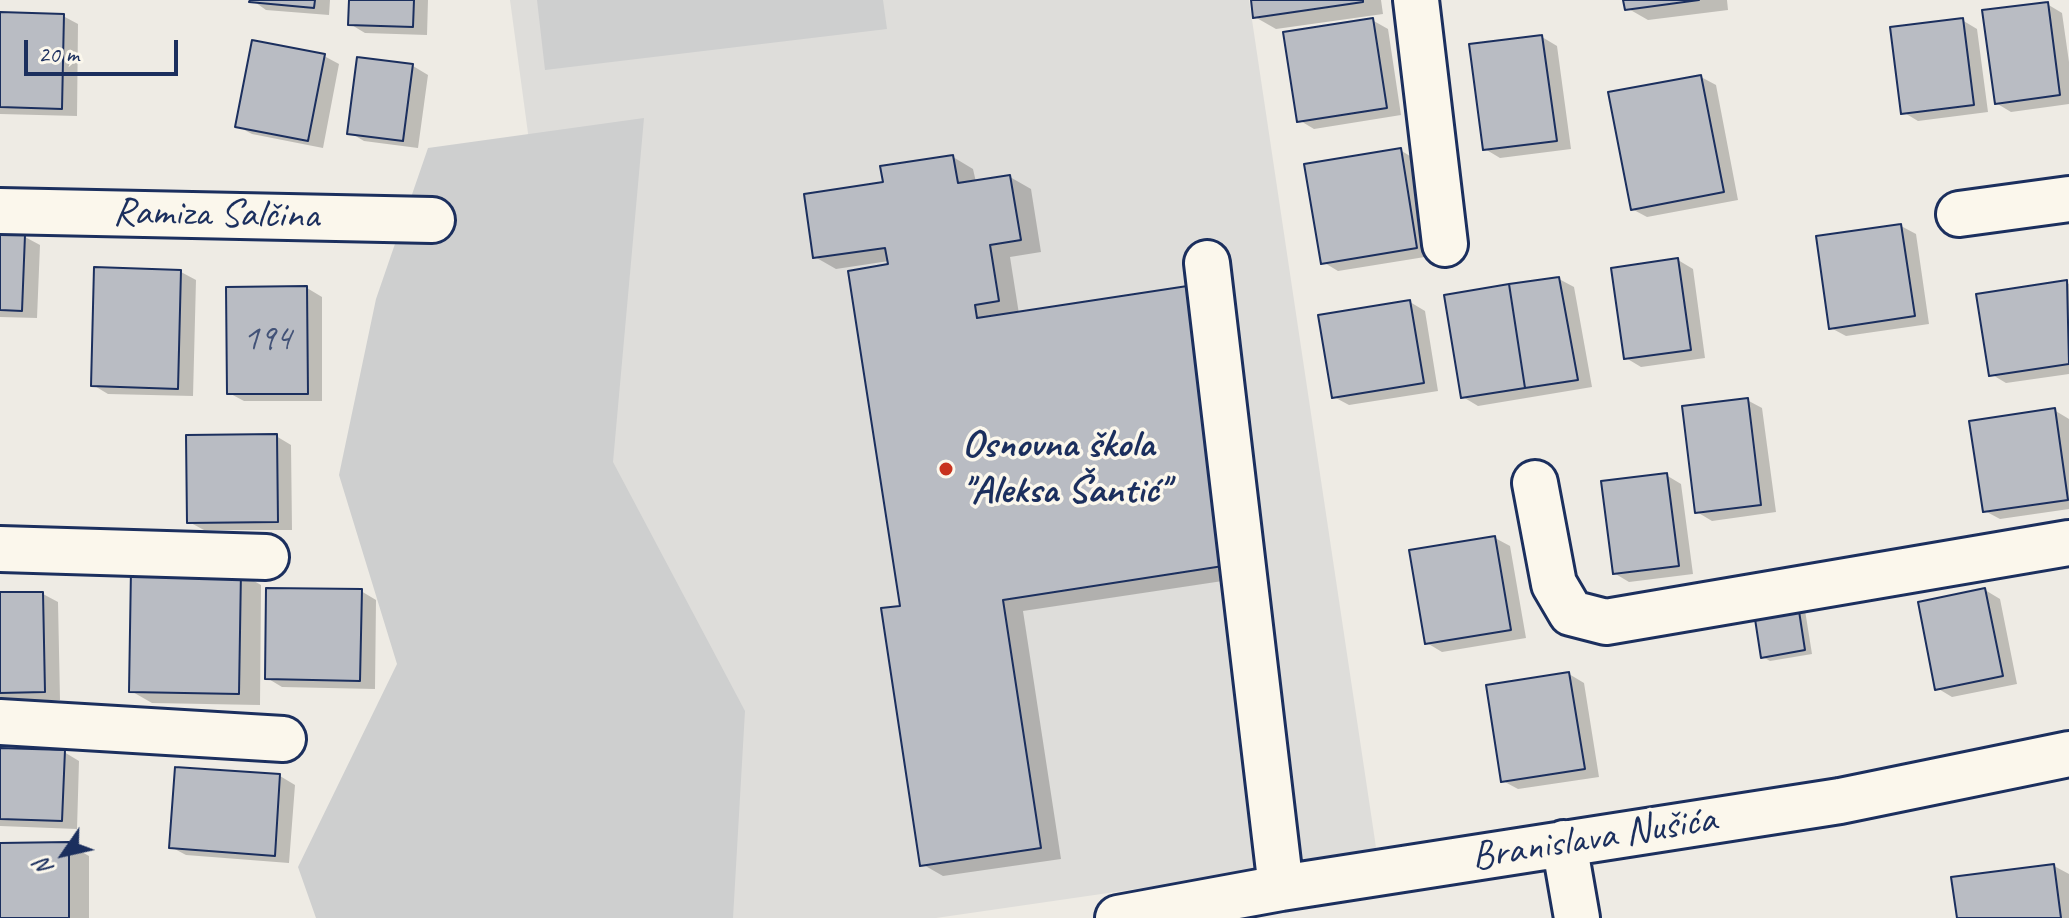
<!DOCTYPE html>
<html>
<head>
<meta charset="utf-8">
<style>
	body { margin:0 }
	#map { position:relative; width:2069px; height:918px; overflow:hidden; background:#eeebe4; font-family:Caveat,sans-serif }
	canvas { display:block }
	.north { position:absolute; left:24px; top:814px; width:80px; height:80px; -webkit-text-stroke:6px #fbf7ec; paint-order:stroke; rotate:236deg; font-size:22px; font-weight:700; line-height:32px; text-align:center; color:#1b2f5e }
	.north::after { content:''; display:block; margin:auto; width:28px; height:36px; background:#1b2f5e; clip-path:polygon(50% 0,100% 100%,50% 72%,0 100%) }
	.scale { position:absolute; left:24px; top:40px; width:154px; height:36px; box-sizing:border-box; border:4px solid #1b2f5e; border-top:0; padding-left:10px; font-size:24px; line-height:28px; white-space:nowrap; color:#1b2f5e; -webkit-text-stroke:6px #fbf7ec; paint-order:stroke }
</style>
</head>
<body>
<div id="map">
<canvas width="2069" height="918"></canvas>
<div class="north">N</div>
<div class="scale">20 m</div>
</div>
<script>
const ctx = document.querySelector('canvas').getContext('2d');
ctx.lineJoin = 'round';
function fill(path, color) {
  ctx.fillStyle = color;
  ctx.fill(path, 'evenodd');
}
function toPath(rows) {
  const path = new Path2D();
  for (const r of rows) {
    path.moveTo(r[0], r[1]);
    for (let i = 2; i < r.length; i += 2) path.lineTo(r[i], r[i + 1]);
  }
  return path;
}
function stroke(path, color, width, dash) {
  ctx.strokeStyle = color;
  ctx.lineWidth = width;
  ctx.lineCap = dash ? 'butt' : 'round';
  ctx.setLineDash(dash || []);
  ctx.stroke(path);
}
function drawText(font, color, halo, rows, align = 'center') {
  ctx.font = font + ' Caveat,sans-serif';
  ctx.lineWidth = 7;
  ctx.setLineDash([]);
  ctx.textBaseline = 'middle';
  ctx.strokeStyle = halo;
  ctx.fillStyle = color;
  for (const [text, x, y, turn = 0] of rows) {
    ctx.save();
    ctx.translate(x, y);
    ctx.rotate((+turn || 0) * Math.PI / 180);
    ctx.textAlign = isNaN(turn) ? turn : align;
    if (halo) ctx.strokeText(text, 0, 0);
    ctx.fillText(text, 0, 0);
    ctx.restore();
  }
}
const built = toPath([
	[510,0,1249,0,1377,854,936,918,634,918]
]);
const green = toPath([
	[537,0,883,0,887,29,545,70],
	[644,118,613,462,745,711,733,918,316,918,298,867,397,664,339,475,376,299,428,148]
]);
const shadow = toPath([
	[252,0,330,0,329,15,266,10],
	[351,0,428,0,427,35,365,33,350,24],
	[1253,0,1381,0,1383,14,1276,29,1255,17],
	[1626,0,1727,0,1728,10,1648,20,1627,8],
	[2047,4,2062,13,2069,62,2069,104,2011,112,1996,103],
	[0,14,63,16,78,24,77,116,0,114],
	[1372,20,1388,29,1401,115,1314,129,1299,120],
	[1962,20,1977,29,1988,112,1918,121,1903,112],
	[1542,37,1557,46,1571,149,1500,158,1485,149],
	[324,56,339,64,323,148,252,134,237,126],
	[413,66,428,75,418,148,364,141,349,132],
	[1701,77,1716,85,1738,200,1647,217,1632,209],
	[1400,150,1415,159,1431,256,1338,271,1323,262],
	[953,157,973,169,976,182,1010,177,1031,189,1041,252,1010,257,1019,314,1256,576,1023,611,1061,859,943,876,922,864,902,607,889,261,836,269,815,257,885,184],
	[1901,226,1916,234,1929,324,1846,336,1831,328],
	[0,236,25,237,40,245,37,318,0,317],
	[1678,260,1693,269,1705,358,1641,367,1626,358],
	[181,272,196,280,193,396,108,394,93,385],
	[1559,279,1574,287,1592,387,1478,406,1463,397],
	[2066,282,2069,284,2069,374,2006,383,1991,374],
	[307,288,322,297,322,401,244,401,229,393],
	[1410,302,1425,311,1438,391,1349,405,1334,397],
	[1747,400,1762,408,1776,512,1712,521,1697,512],
	[2054,410,2069,419,2069,509,2000,519,1985,511],
	[276,436,291,445,292,530,204,530,189,522],
	[1666,475,1681,484,1693,574,1629,582,1614,573],
	[1495,538,1510,546,1526,638,1442,652,1427,643],
	[240,573,261,585,260,705,152,703,131,691],
	[1985,590,2000,599,2017,684,1952,697,1937,688],
	[361,591,376,600,375,689,282,687,267,678],
	[0,594,43,594,58,602,60,700,0,701],
	[1804,604,1812,654,1770,661,1763,657],
	[1569,674,1584,683,1599,777,1518,789,1503,781],
	[0,750,64,752,79,761,77,829,0,826],
	[280,776,295,785,289,863,186,855,171,847],
	[68,844,89,856,89,918,0,918,0,845],
	[2054,866,2069,874,2069,918,1959,918]
]);
const building = toPath([
	[250,0,315,0,314,8,249,2,250,0],
	[349,0,414,0,413,27,348,25,349,0],
	[1251,0,1363,0,1363,2,1253,18,1251,0],
	[1623,0,1699,0,1625,10,1623,0],
	[2048,2,2060,95,1995,104,1982,10,2048,2],
	[0,12,64,14,62,109,0,107,0,12],
	[1373,18,1387,108,1297,122,1283,32,1373,18],
	[1963,18,1974,105,1901,114,1890,27,1963,18],
	[1542,35,1557,141,1483,150,1469,44,1542,35],
	[252,40,325,54,308,141,235,127,252,40],
	[357,57,413,64,403,141,347,134,357,57],
	[1701,75,1724,192,1631,210,1608,92,1701,75],
	[1401,148,1417,248,1321,264,1304,164,1401,148],
	[953,155,958,183,1010,175,1021,240,990,245,999,301,975,305,977,318,1194,285,1236,564,1003,600,1041,848,920,866,881,608,900,606,848,271,888,264,885,248,813,258,804,194,883,182,880,166,953,155],
	[1901,224,1915,316,1829,329,1816,236,1901,224],
	[0,234,25,235,22,311,0,310,0,234],
	[1678,258,1691,350,1624,359,1611,268,1678,258],
	[94,267,181,270,178,389,91,386,94,267],
	[1559,277,1578,380,1525,388,1509,284,1559,277],
	[2067,280,2069,364,1989,376,1976,294,2067,280],
	[1509,284,1525,388,1461,398,1444,295,1509,284],
	[307,286,308,394,227,394,226,287,307,286],
	[1410,300,1424,383,1332,398,1318,315,1410,300],
	[1748,398,1761,505,1695,513,1682,406,1748,398],
	[2055,408,2068,500,1983,512,1969,421,2055,408],
	[277,434,278,522,187,523,186,435,277,434],
	[1667,473,1679,566,1613,574,1601,481,1667,473],
	[1495,536,1511,630,1425,644,1409,550,1495,536],
	[131,569,241,571,239,694,129,692,131,569],
	[266,588,362,589,360,681,265,679,266,588],
	[1985,588,2003,676,1935,690,1918,602,1985,588],
	[0,592,43,592,45,692,0,693,0,592],
	[1797,598,1805,650,1761,658,1753,606,1797,598],
	[1569,672,1585,769,1501,782,1486,685,1569,672],
	[0,748,65,750,62,821,0,819,0,748],
	[175,767,280,774,275,856,169,848,175,767],
	[69,842,69,918,0,918,0,843,69,842],
	[2054,864,2061,918,1957,918,1951,877,2054,864]
]);
const minor = toPath([
	[1416,0,1445,244],
	[0,211,432,220],
	[1959,214,2069,199],
	[1207,263,1281,888],
	[1535,483,1554,584,1571,613,1606,622,2069,543],
	[0,549,266,557],
	[0,722,283,739],
	[1564,843,1577,918],
	[1118,918,1281,888,1840,801,2069,754]
]);
const markers = [
	[946,469,8,"#c8321e"]
];
const numberNames = [
	["194",267,340]
];
const streetNames = [
	["Ramiza Salčina",216,215,1],
	["Branislava Nušića",1594,839,-9]
];
const poiNames = [
	["Osnovna škola",962,446],
	["\"Aleksa Šantić\"",962,492]
];
fill(built, '#deddda');
fill(green, '#cecfcf');
fill(shadow, '#0003');
fill(building, '#b9bcc3');
stroke(building, '#1b2f5e', 2);
stroke(minor, '#1b2f5e', 50);
stroke(minor, '#fbf7ec', 44);
for (const [x, y, r, color] of markers) {
  const dot = new Path2D();
  dot.arc(x, y, r, 0, 2 * Math.PI);
  ctx.fillStyle = color;
  ctx.fill(dot);
  stroke(dot, '#fbf7ec', 3);
}
drawText('36px', '#425277', null, numberNames);
drawText('40px', '#1b2f5e', '#fbf7ec', streetNames);
drawText('bold 40px', '#1b2f5e', '#fbf7ec', poiNames, 'left');
</script>
</body>
</html>
